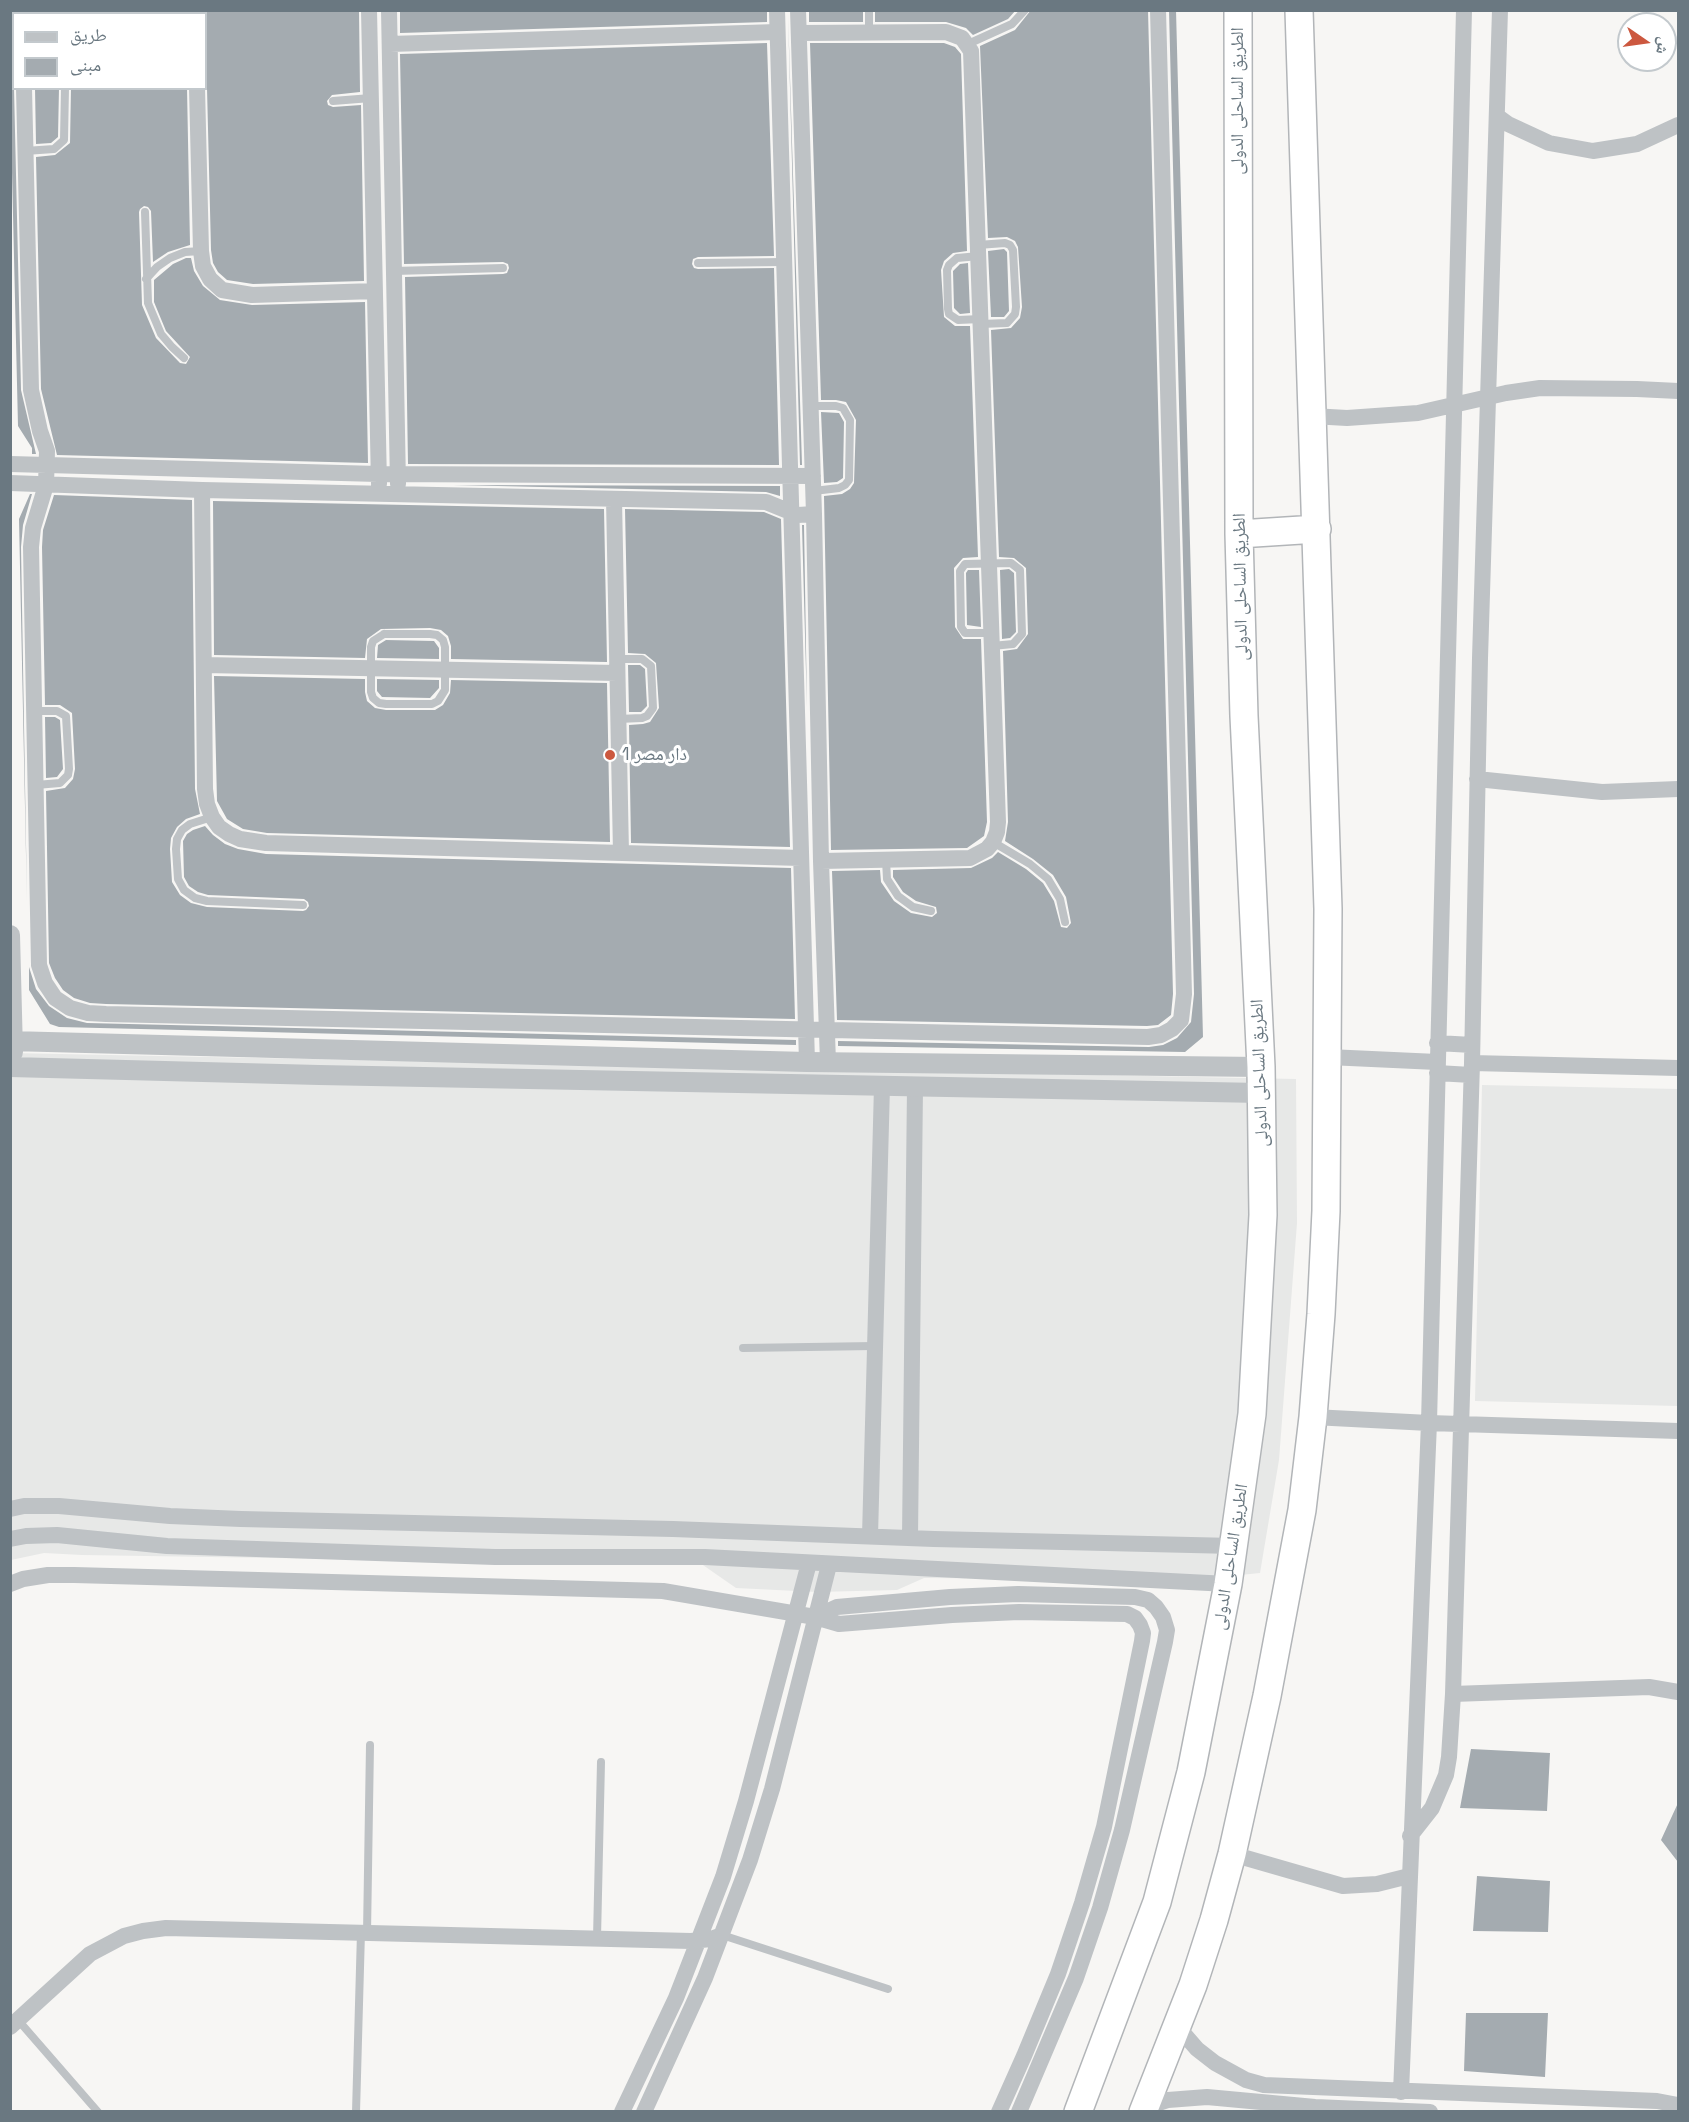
<!DOCTYPE html>
<html>
<head>
<meta charset="utf-8">
<style>
	body { margin:0 }
	#map { position:relative; width:1689px; height:2122px; overflow:hidden; background:#f7f6f4; font-family:"Space Grotesk","Noto Naskh Arabic",sans-serif }
	canvas { display:block }
	.frame { position:absolute; inset:0; border:12px solid #6a7881; pointer-events:none }
	.legend { position:absolute; left:12px; top:12px; width:195px; height:78px; box-sizing:border-box; background:#fff; border:2px solid #c3c9cd; margin:0; padding:8px 10px; list-style:none; font-size:18px; color:#6a7881 }
	.legend li { display:flex; align-items:center; gap:12px; height:30px }
	.legend b { width:30px; border:2px solid #c3c9cd }
	.north { position:absolute; left:1617px; top:12px; width:60px; height:60px; box-sizing:border-box; background:#fff; border:2px solid #c3c9cd; border-radius:50%; rotate:103deg; font-size:16px; font-weight:700; line-height:24px; text-align:center; color:#6a7881 }
	.north::after { content:''; display:block; margin:auto; width:21px; height:27px; background:#cc583f; clip-path:polygon(50% 0,100% 100%,50% 72%,0 100%) }
</style>
</head>
<body>
<div id="map">
<canvas width="1689" height="2122"></canvas>
<div class="frame"></div>
<ul class="legend">
<li><b style="height:8px;background:#bec2c5"></b>طريق</li>
<li><b style="height:16px;background:#a4abb0"></b>مبنى</li>
</ul>
<div class="north">ش</div>
</div>
<script>
const ctx = document.querySelector('canvas').getContext('2d');
ctx.lineJoin = 'round';
function fill(path, color) {
  ctx.fillStyle = color;
  ctx.fill(path, 'evenodd');
}
function toPath(rows) {
  const path = new Path2D();
  for (const r of rows) {
    path.moveTo(r[0], r[1]);
    for (let i = 2; i < r.length; i += 2) path.lineTo(r[i], r[i + 1]);
  }
  return path;
}
function stroke(path, color, width, dash) {
  ctx.strokeStyle = color;
  ctx.lineWidth = width;
  ctx.lineCap = dash ? 'butt' : 'round';
  ctx.setLineDash(dash || []);
  ctx.stroke(path);
}
function drawText(font, color, halo, rows, align = 'center') {
  ctx.font = font + ' "Space Grotesk","Noto Naskh Arabic",sans-serif';
  ctx.lineWidth = 6;
  ctx.setLineDash([]);
  ctx.textBaseline = 'middle';
  ctx.strokeStyle = halo;
  ctx.fillStyle = color;
  for (const [text, x, y, turn = 0] of rows) {
    ctx.save();
    ctx.translate(x, y);
    ctx.rotate((+turn || 0) * Math.PI / 180);
    ctx.textAlign = isNaN(turn) ? turn : align;
    if (halo) ctx.strokeText(text, 0, 0);
    ctx.fillText(text, 0, 0);
    ctx.restore();
  }
}
const built = toPath([
	[11,1053,1296,1079,1297,1223,1279,1460,1260,1573,1171,1582,1080,1579,924,1578,897,1590,817,1592,736,1588,700,1563,660,1564,82,1555,44,1553,11,1560],
	[1482,1085,1678,1089,1678,1406,1475,1401]
]);
const building = toPath([
	[206,10,359,10,360,92,332,95,327,101,328,105,333,107,361,105,364,281,253,284,227,280,218,272,213,263,211,250,207,88,206,82],
	[400,10,767,10,767,22,400,33],
	[809,10,863,10,863,22,809,22],
	[875,10,1016,10,1008,19,973,35,966,28,946,22,875,22],
	[1031,10,1148,10,1173,994,1171,1015,1158,1025,1147,1026,837,1020,832,871,880,870,881,882,894,901,911,913,932,917,937,913,936,907,916,901,903,892,893,877,893,870,971,868,992,858,998,852,1026,869,1043,883,1054,901,1061,927,1067,928,1071,923,1066,897,1053,875,1033,859,1005,841,1008,822,1003,651,1017,649,1028,634,1026,568,1014,558,999,557,991,330,1011,328,1020,318,1022,307,1018,247,1015,241,1007,237,988,238,980,46,1015,30],
	[1169,10,1176,10,1203,1037,1185,1052,838,1046,838,1041,1149,1047,1163,1045,1177,1038,1191,1022,1194,994],
	[788,13,802,465,800,465],
	[767,43,774,256,698,257,693,259,692,264,694,268,698,269,774,268,779,465,408,464,405,277,503,274,507,273,509,268,508,264,503,262,404,264,400,54],
	[810,43,944,43,955,47,961,54,967,251,953,253,944,261,941,270,944,317,955,326,970,326,978,557,963,558,954,568,955,627,963,639,981,639,987,822,984,836,967,848,831,850,824,496,842,494,850,489,854,483,856,420,846,402,836,400,821,400],
	[10,88,14,88,21,390,36,454,32,454,32,448,18,426],
	[35,88,59,88,58,137,51,143,36,144],
	[71,88,187,88,190,245,168,252,153,262,151,211,148,207,144,206,140,209,139,212,142,305,156,338,180,363,186,364,190,357,166,331,154,302,154,280,173,264,186,258,191,258,194,271,203,286,220,300,252,305,365,302,368,463,57,455,41,389,36,157,55,155,70,143],
	[1004,249,1007,252,1009,311,1004,317,991,317,988,251],
	[968,263,970,313,960,314,954,308,953,271,960,264],
	[821,412,839,413,844,422,843,478,837,482,824,483],
	[453,485,780,486,780,496,766,492],
	[30,494,32,494,23,525,21,547,27,903,19,519],
	[54,495,192,500,195,789,200,814,186,819,177,827,171,838,170,849,172,882,180,895,191,903,207,907,303,911,306,910,309,906,308,902,304,899,208,895,198,892,189,886,184,877,183,841,187,834,193,830,205,826,213,835,225,844,238,849,266,854,791,868,795,1019,106,1004,90,1003,74,998,63,990,55,978,49,963,46,791,65,788,73,779,75,769,72,713,60,705,45,705,42,547,43,530],
	[213,501,604,509,607,662,451,659,451,646,448,636,441,630,430,628,381,629,367,639,365,658,214,655],
	[625,509,764,512,781,519,790,847,631,843,629,725,643,724,650,722,659,708,656,663,645,654,628,653],
	[802,525,804,525,807,708],
	[1009,569,1014,573,1016,632,1010,638,1002,639,1000,570],
	[968,570,979,570,981,627,967,625,966,573],
	[386,640,434,641,439,648,439,659,377,658,378,645],
	[628,665,640,665,645,669,647,706,641,712,629,712],
	[214,676,365,679,365,692,367,701,375,708,386,710,435,710,443,705,450,693,451,680,607,683,610,842,267,833,243,829,227,819,217,801],
	[377,679,439,680,439,688,430,698,382,697,377,691],
	[45,717,55,717,60,720,63,769,57,777,46,778],
	[29,967,36,989,49,1006,67,1018,87,1023,796,1040,796,1045,59,1027,50,1024,29,990],
	[1471,1749,1550,1753,1547,1811,1460,1808],
	[1678,1803,1678,1862,1661,1840],
	[1477,1876,1550,1881,1548,1932,1473,1931],
	[1466,2013,1548,2013,1545,2077,1464,2071]
]);
const service = toPath([
	[869,33,869,10],
	[968,44,1012,24,1025,10],
	[333,101,371,98],
	[25,151,54,149,64,140,65,88],
	[145,212,148,303,161,334,172,347,184,358],
	[978,245,1005,243,1010,245,1013,250,1016,307,1015,314,1007,323,981,324],
	[979,256,957,258,949,265,947,270,948,309,949,314,958,320,981,319],
	[698,263,783,262],
	[394,271,503,268],
	[146,279,157,267,170,258,185,252,201,251],
	[811,406,836,406,843,408,850,420,849,480,845,485,839,488,814,491],
	[992,633,965,633,961,627,960,571,965,564,1011,563,1020,570,1022,634,1013,644,992,646],
	[384,634,430,634,437,635,443,640,445,647,445,690,438,701,432,704,386,704,379,703,373,698,371,692,371,647,373,641,384,634],
	[617,659,642,659,651,666,653,708,647,716,642,718,618,719],
	[34,711,57,711,66,716,69,769,68,775,60,783,36,785],
	[212,817,190,824,182,830,177,839,176,849,178,879,184,890,195,898,207,901,303,905],
	[993,842,1030,864,1048,879,1060,899,1065,922],
	[886,860,887,879,898,896,913,907,931,911],
	[743,1348,874,1346],
	[367,1933,370,1745],
	[722,1935,888,1989],
	[597,1938,601,1762],
	[18,2020,98,2112],
	[356,2112,361,1932]
]);
const minor = toPath([
	[22,10,22,14],
	[195,10,195,14],
	[369,10,379,484],
	[389,10,398,484],
	[777,10,807,1062],
	[798,10,814,514,821,861,828,1062],
	[799,33,946,32,962,38,971,51,998,822,997,832,993,842,987,849,970,858,821,861],
	[390,44,777,32],
	[24,88,31,390,40,431,47,451,46,485,33,528,31,547,39,965,45,983,55,998,70,1008,88,1013,106,1014,1148,1037,1161,1035,1172,1029,1181,1020,1184,994,1158,10],
	[197,88,201,251,203,266,210,279,222,290,252,295,375,291],
	[1497,116,1508,124,1549,143,1593,151,1637,144,1678,125],
	[1312,416,1347,418,1418,413,1506,393,1540,388,1637,389,1678,391],
	[10,464,378,474,813,476],
	[10,483,202,490,766,502,798,515,814,514],
	[202,490,205,789,207,804,212,817,219,827,229,834,240,839,266,843,801,858],
	[614,499,621,853],
	[204,665,617,673],
	[1477,779,1602,792,1678,789],
	[1437,1043,1472,1045],
	[1328,1057,1437,1062],
	[1472,1063,1678,1068],
	[1437,1073,1471,1075],
	[1313,1417,1429,1423,1678,1431],
	[10,1509,24,1506,59,1506,170,1516,241,1519,673,1529,934,1539,1234,1546],
	[870,1536,882,1086],
	[910,1537,915,1087],
	[10,1539,26,1536,57,1535,167,1546,495,1557,705,1557,1228,1584],
	[10,1584,23,1579,48,1575,74,1575,663,1591,815,1617,839,1624,952,1615,1019,1612,1127,1614,1135,1618,1140,1625,1143,1633,1142,1641,1104,1827,1082,1903,1058,1974,1024,2056,999,2112],
	[815,1617,837,1607,950,1597,1018,1594,1135,1597,1148,1600,1156,1607,1163,1617,1167,1630,1165,1642,1122,1830,1100,1908,1076,1978,1019,2112],
	[1453,1694,1649,1687,1678,1692],
	[1410,1836,1432,1808,1446,1775,1449,1757,1453,1694,1472,1063,1480,658,1500,10],
	[1232,1854,1343,1886,1377,1884,1409,1876],
	[1177,2026,1197,2049,1215,2063,1246,2080,1264,2085,1657,2101,1678,2105],
	[10,2027,90,1954,124,1936,143,1931,166,1928,249,1930,691,1941,711,1939,722,1935],
	[1401,2092,1429,1423,1464,10],
	[1144,2108,1168,2100,1207,2097,1315,2107,1430,2112],
	[622,2112,676,1998,723,1877,746,1801,809,1563],
	[644,2112,705,1978,750,1860,772,1789,829,1565]
]);
const tertiary = toPath([
	[10,935,13,1052],
	[10,1041,807,1062,1261,1067],
	[10,1067,319,1075,1261,1093]
]);
const trunk = toPath([
	[1239,534,1317,529],
	[1078,2112,1157,1902,1191,1772,1228,1584,1252,1414,1263,1215,1261,1067,1244,716,1239,534,1238,10],
	[1143,2112,1193,1985,1214,1920,1232,1854,1267,1696,1302,1510,1313,1417,1321,1314,1326,1211,1328,909,1299,10]
]);
const markers = [
	[610,755,6,"#cc583f"]
];
const streetNames = [
	["الطريق الساحلى الدولى",1238,101,-90],
	["الطريق الساحلى الدولى",1241,587,-91],
	["الطريق الساحلى الدولى",1260,1073,-92],
	["الطريق الساحلى الدولى",1231,1557,-81]
];
const poiNames = [
	["دار مصر 1",622,755]
];
fill(built, '#e7e8e7');
fill(building, '#a4abb0');
stroke(trunk, '#b2b5b8', 30);
stroke(service, '#bec2c5', 8);
stroke(minor, '#bec2c5', 16);
stroke(tertiary, '#bec2c5', 20);
stroke(trunk, '#fff', 27);
for (const [x, y, r, color] of markers) {
  const dot = new Path2D();
  dot.arc(x, y, r, 0, 2 * Math.PI);
  ctx.fillStyle = color;
  ctx.fill(dot);
  stroke(dot, '#fff', 2);
}
drawText('18px', '#6a7881', '#fff', streetNames);
drawText('18px', '#6a7881', '#fff', poiNames, 'left');
</script>
</body>
</html>
